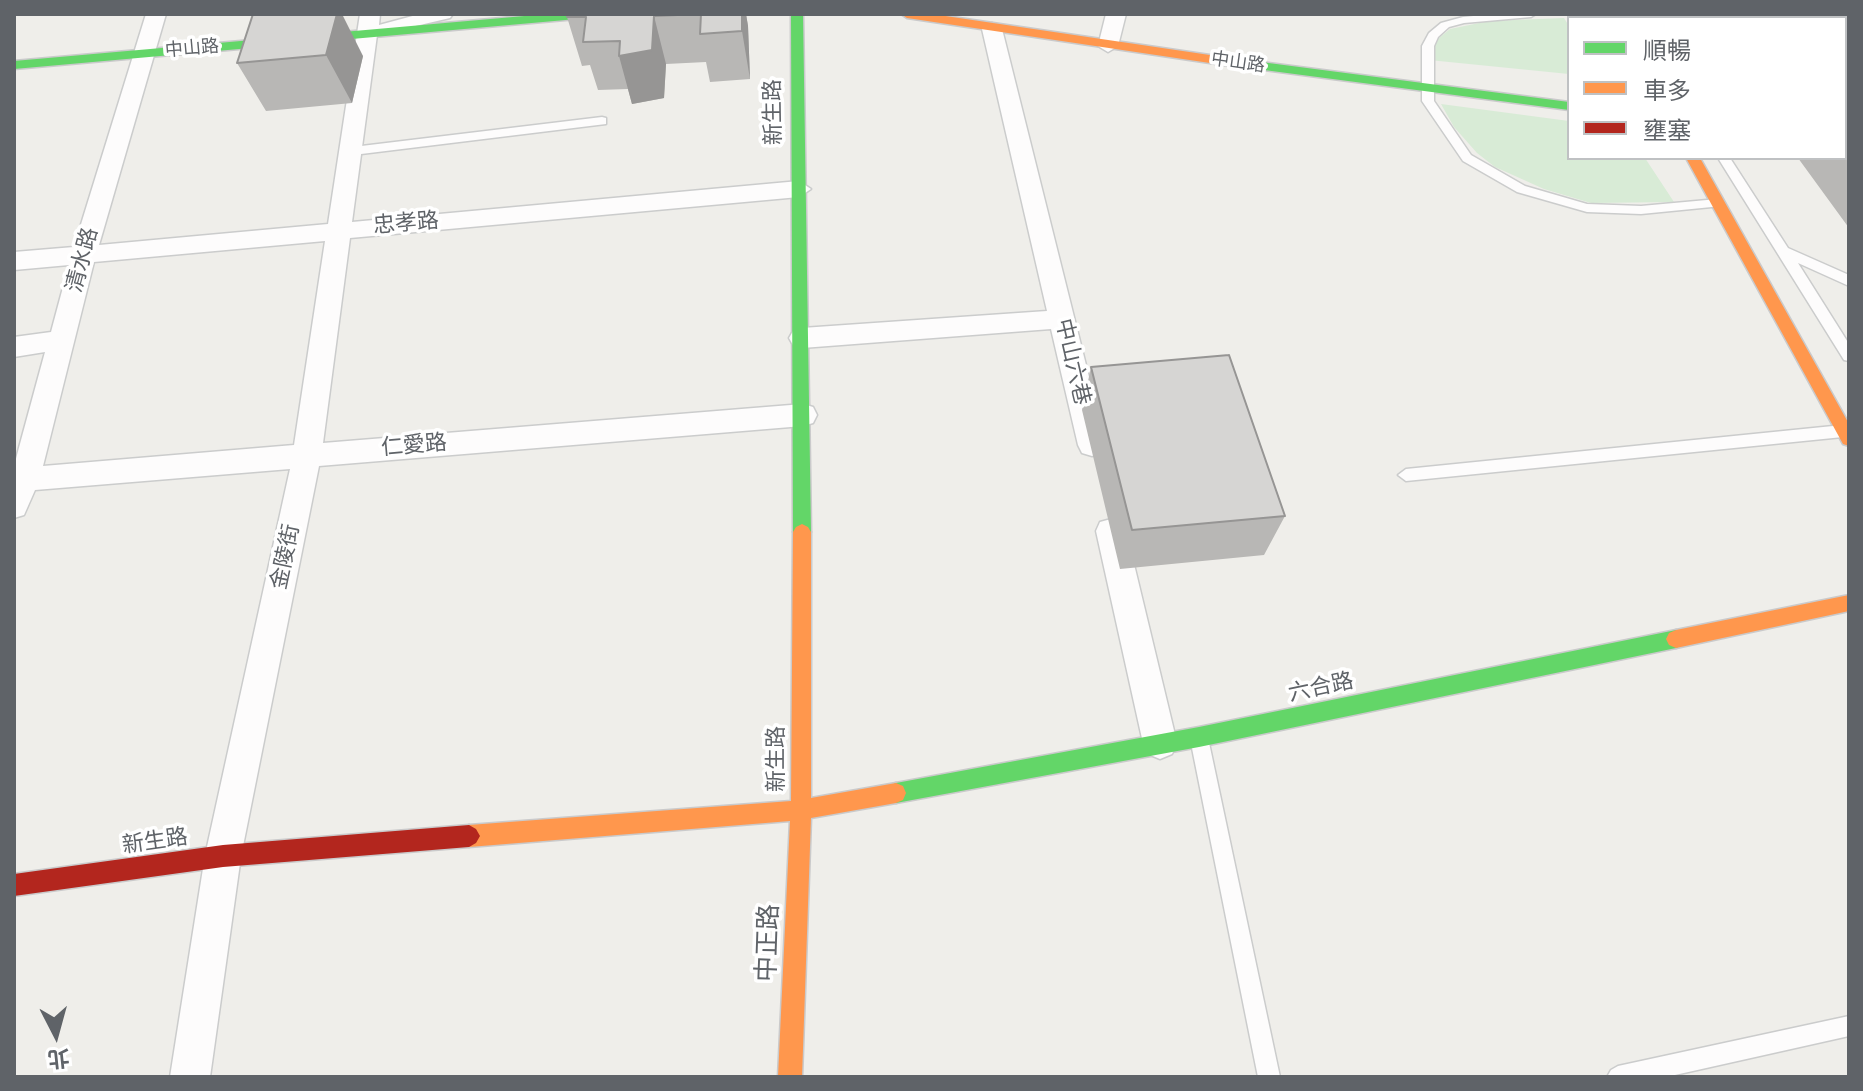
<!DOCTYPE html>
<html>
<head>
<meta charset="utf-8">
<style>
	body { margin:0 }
	#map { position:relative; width:1863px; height:1091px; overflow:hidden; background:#efeeea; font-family:"Archivo Narrow","Noto Sans TC",sans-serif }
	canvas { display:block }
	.frame { position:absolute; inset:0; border:16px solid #5f6368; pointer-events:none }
	.legend { position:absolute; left:1567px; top:16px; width:280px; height:144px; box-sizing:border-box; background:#fff; border:2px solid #bfc1c3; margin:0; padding:10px 14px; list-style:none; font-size:24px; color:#5f6368 }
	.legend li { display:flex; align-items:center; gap:16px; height:40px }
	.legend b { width:40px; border:2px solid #bfc1c3 }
	.north { position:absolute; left:16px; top:995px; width:80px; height:80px; -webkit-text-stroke:6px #fff; paint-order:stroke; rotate:174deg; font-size:22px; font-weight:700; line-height:32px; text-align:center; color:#5f6368 }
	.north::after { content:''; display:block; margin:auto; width:28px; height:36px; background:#5f6368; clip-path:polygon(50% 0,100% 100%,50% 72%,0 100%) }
</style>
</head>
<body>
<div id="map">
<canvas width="1863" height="1091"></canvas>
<div class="frame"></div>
<ul class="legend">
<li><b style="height:10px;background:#63d668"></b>順暢</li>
<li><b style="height:10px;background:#ff974d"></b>車多</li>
<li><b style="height:10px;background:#b3261e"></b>壅塞</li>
</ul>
<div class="north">北</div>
</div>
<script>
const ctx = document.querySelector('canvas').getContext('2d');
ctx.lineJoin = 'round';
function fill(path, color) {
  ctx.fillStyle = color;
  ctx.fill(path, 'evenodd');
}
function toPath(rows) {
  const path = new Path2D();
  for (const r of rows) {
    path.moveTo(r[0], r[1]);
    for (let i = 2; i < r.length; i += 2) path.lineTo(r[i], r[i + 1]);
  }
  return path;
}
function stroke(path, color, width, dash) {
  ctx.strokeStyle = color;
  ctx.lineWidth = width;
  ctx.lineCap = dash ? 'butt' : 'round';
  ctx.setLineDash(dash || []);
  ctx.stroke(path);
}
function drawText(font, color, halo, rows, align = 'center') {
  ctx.font = font + ' "Archivo Narrow","Noto Sans TC",sans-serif';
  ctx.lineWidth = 7;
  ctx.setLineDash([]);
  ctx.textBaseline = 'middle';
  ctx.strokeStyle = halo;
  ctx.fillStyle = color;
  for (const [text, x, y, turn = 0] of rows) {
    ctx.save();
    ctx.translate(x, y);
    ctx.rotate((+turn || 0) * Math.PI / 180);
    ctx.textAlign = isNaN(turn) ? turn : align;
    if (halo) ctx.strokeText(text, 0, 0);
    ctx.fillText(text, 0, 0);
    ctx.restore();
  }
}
const green = toPath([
	[1564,18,1569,26,1569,74,1429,60,1434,42,1450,29,1489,21],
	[1441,104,1569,121,1569,158,1645,158,1674,202,1591,203,1544,189,1495,167,1477,153,1454,127]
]);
const lane = toPath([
	[1494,14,1536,14,1531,17,1464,23,1449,27,1438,37,1434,46,1434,101,1471,155,1525,186,1587,204,1641,206,1718,199,1724,203,1722,206,1641,214,1587,212,1517,192,1463,161,1422,101,1422,46,1429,33,1441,23,1463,17,1494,14],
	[602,117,606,118,606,124,353,155,347,151,353,147,602,117],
	[1718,158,1730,158,1788,248,1849,275,1849,286,1798,263,1849,344,1849,361,1844,360,1718,158],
	[1843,425,1849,428,1848,435,1843,437,1406,481,1398,475,1406,469,1843,425],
	[1199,730,1205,732,1208,738,1280,1077,1258,1077,1190,738,1193,732,1199,730],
	[1849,1016,1849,1036,1666,1077,1607,1077,1611,1070,1618,1066,1849,1016]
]);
const street = toPath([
	[146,14,166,14,99,245,328,224,360,14,380,14,379,25,420,14,453,14,450,18,377,35,352,222,799,181,811,189,799,197,350,238,323,443,803,404,813,407,817,415,813,423,803,426,319,466,241,856,210,1077,170,1077,205,856,290,469,35,490,24,515,14,518,14,466,45,352,14,357,14,337,51,332,69,265,14,270,14,252,74,247,146,14],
	[325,241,294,445,43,466,94,262,325,241],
	[1106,14,1126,14,1118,46,1108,52,1098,46,1106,14],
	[1592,14,1612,14,1614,18,1594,18,1592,14],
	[992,23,1002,29,1106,445,1102,453,1092,456,1082,453,1078,445,1051,329,802,348,793,345,789,338,793,331,802,328,1047,311,982,29,992,23],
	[1111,519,1122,522,1126,531,1177,743,1172,754,1160,759,1148,754,1143,743,1096,531,1100,522,1111,519]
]);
const fast = toPath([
	[547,14,594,14,588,18,14,69,14,61,547,14],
	[791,14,803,14,811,532,808,537,802,540,796,537,793,532,791,14],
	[1230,58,1569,102,1569,110,1226,65,1226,59,1230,58],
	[1676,630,1683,633,1686,639,1683,645,1676,648,1199,747,896,803,889,800,886,793,889,786,896,783,1199,727,1676,630]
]);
const slow = toPath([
	[901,14,932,14,1230,58,1236,62,1230,66,907,18,901,14],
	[1686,158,1700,158,1849,424,1849,446,1843,444,1686,158],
	[802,524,808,527,811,532,811,798,896,783,903,786,906,793,903,800,896,803,811,818,802,1077,778,1077,790,821,469,847,462,843,458,836,462,829,469,825,791,801,793,532,796,527,802,524],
	[1849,595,1849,611,1676,648,1669,645,1666,639,1669,633,1676,630,1849,595]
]);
const jam = toPath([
	[469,825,476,829,480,836,476,843,469,847,223,867,14,896,14,874,223,845,469,825]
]);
const wall = toPath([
	[253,14,363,56,352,103,266,111,237,63],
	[568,14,746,14,748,26,750,79,710,82,706,62,666,64,664,98,632,104,628,89,598,90,590,65,582,66,567,17],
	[1695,14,1849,14,1849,228,1798,158,1845,158,1845,18,1697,18],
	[1091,367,1285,516,1264,555,1120,569,1082,410]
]);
const shadedWall = toPath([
	[337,14,342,14,363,56,352,103,326,55],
	[742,14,746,14,748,26,750,79,742,31],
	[654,16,666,64,664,98,632,104,619,56]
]);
const building = toPath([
	[253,14,337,14,326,55,237,63,253,14],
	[568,14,742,14,742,31,700,34,701,14,654,16,652,50,619,56,620,41,583,42,586,17,567,17,568,14],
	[1730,14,1849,14,1849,148,1845,143,1845,18,1730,18,1730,14],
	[1229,355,1285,516,1132,530,1091,367,1229,355]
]);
const farStreetnames = [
	["中山路",192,49,-5],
	["中山路",1238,63,8]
];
const streetNames = [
	["新生路",774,112,-91],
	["忠孝路",406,224,-5],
	["清水路",83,260,-75],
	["中山六巷",1072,362,77],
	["仁愛路",414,446,-5],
	["金陵街",286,557,-78],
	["六合路",1321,688,-12],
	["新生路",777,759,-90],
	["新生路",155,842,-8]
];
const nearStreetnames = [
	["中正路",769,943,-88]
];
fill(green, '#d8ebd6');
stroke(lane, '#cbcccc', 3);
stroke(street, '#cbcccc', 3);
stroke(fast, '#cacacb', 3);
stroke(slow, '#cacacb', 3);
stroke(jam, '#cacacb', 3);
fill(lane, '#fdfcfc');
fill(street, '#fdfcfc');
fill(fast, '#63d668');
fill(slow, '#ff974d');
fill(jam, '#b3261e');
fill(wall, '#b8b7b5');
fill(shadedWall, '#969594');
fill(building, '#d6d5d3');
stroke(building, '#969594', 2);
drawText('18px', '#5f6368', '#fff', farStreetnames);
drawText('22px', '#5f6368', '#fff', streetNames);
drawText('26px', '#5f6368', '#fff', nearStreetnames);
</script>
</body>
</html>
